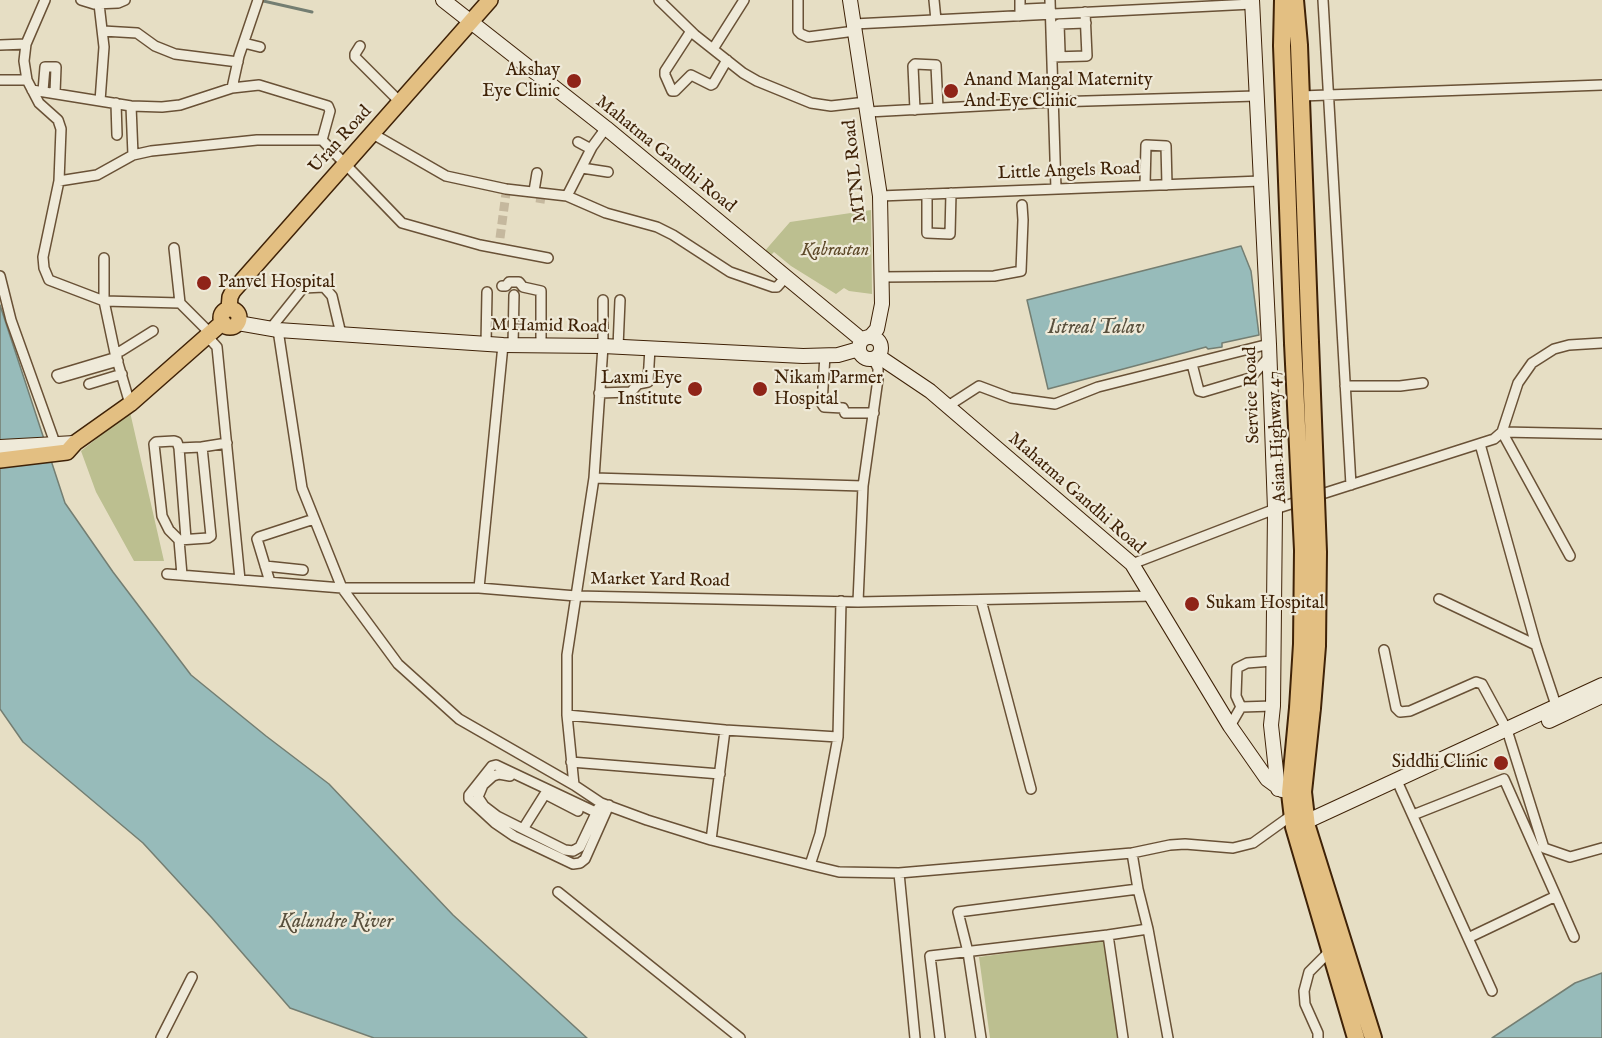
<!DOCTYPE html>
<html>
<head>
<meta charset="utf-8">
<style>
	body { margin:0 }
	canvas { display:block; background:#e6dec4 }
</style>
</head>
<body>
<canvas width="1602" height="1038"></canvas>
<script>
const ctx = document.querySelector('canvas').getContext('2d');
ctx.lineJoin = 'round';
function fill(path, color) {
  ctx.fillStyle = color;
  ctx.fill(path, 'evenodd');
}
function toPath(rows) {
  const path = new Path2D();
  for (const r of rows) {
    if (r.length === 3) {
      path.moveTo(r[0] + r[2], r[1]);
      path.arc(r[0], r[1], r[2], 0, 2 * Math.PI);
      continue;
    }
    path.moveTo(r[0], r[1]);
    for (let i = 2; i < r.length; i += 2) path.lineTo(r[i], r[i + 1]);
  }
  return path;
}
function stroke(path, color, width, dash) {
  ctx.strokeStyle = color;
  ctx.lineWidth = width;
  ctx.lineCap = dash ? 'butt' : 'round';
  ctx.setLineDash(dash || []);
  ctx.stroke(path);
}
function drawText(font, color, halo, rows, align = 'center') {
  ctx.font = font + ' "IM FELL English",serif';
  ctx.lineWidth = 4.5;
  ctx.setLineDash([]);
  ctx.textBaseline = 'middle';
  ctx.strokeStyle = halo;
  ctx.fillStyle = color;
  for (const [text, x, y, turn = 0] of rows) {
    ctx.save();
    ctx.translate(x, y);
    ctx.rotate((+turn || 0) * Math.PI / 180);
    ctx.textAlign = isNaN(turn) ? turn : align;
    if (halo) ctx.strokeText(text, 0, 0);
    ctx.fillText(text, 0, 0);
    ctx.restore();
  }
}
const green = toPath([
	[871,210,872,294,849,291,844,288,836,294,791,266,774,252,768,258,763,253,790,222],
	[130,412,164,561,134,561,96,492,81,451],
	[1104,940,1118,1038,990,1038,979,957]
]);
const water = toPath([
	[1241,246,1251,271,1259,335,1222,343,1222,347,1208,349,1206,347,1048,389,1027,300,1241,246],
	[0,305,65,503,113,572,191,675,266,736,329,784,453,915,587,1038,374,1038,290,1008,212,918,143,843,23,742,0,709,0,305],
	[1602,973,1602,1038,1492,1038,1575,983,1602,973]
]);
const stream = toPath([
	[259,0,312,12]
]);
const streetTunnel = toPath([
	[540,203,541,196],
	[500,238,506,193]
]);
const street = toPath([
	[45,0,26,44,24,61,27,80,39,103,58,120,61,129,59,181,43,257,44,268,49,280,104,301,115,353,130,404],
	[81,0,94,4,118,3,125,0],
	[659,0,695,35,743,73,757,81,811,103,831,106,866,102],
	[798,0,798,31,801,34,808,37,855,31],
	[934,0,936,20],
	[1020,0,1020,16],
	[1050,0,1056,189],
	[1323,0,1351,485],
	[99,4,104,47,100,101],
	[1026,9,1048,8],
	[854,24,1252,4],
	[103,31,137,33,155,46,175,54,238,62],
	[691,31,665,71,665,75,672,91,675,91,691,75,711,85,713,84,727,60],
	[244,43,260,47],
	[0,45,26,44],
	[360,46,355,54,355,57,401,103],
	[713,49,744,0],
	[1060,52,1059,24,1086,23],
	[1052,57,1087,56,1085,12],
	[0,80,27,80],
	[232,88,239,56,258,0],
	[32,90,131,106,162,107,180,105,232,88,259,85,328,106,330,111,322,140],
	[43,91,45,67,56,67,55,93],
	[1301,96,1602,85],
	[116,103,117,135],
	[131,106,133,155],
	[915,110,913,66,915,64,936,65,938,108],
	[868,112,1053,102,1256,96],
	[373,134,446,176,506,189,567,196,606,213,657,227,673,235,730,272,773,287,777,287,785,278],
	[578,142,591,149],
	[582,168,608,172],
	[59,181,97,175,133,155,151,151,257,140,322,140,402,223,480,245,548,258],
	[1145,185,1146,145,1166,146,1167,185],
	[534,191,537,173],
	[927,194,927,233,950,234,951,193],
	[567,196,592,147,606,128],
	[880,196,1261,181],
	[174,248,180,303],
	[104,258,104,301,180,303,210,333],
	[0,276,11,320,55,443],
	[881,277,994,276,1021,271,1023,220,1022,205],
	[502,286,506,286,509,282,519,282,523,287,541,291,541,346],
	[603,300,603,346,594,478,567,655,567,715,574,785,601,803,647,820,711,840,810,865,820,834,838,737,841,601],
	[271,328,303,288,324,287,332,296,341,334],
	[278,330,302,488,342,588,398,664,459,719,574,785],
	[207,336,217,347,240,580],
	[486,344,487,292],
	[513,345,514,295],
	[618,347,620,300],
	[115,353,121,351,153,331],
	[825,355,822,404,824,407,843,408,845,413,874,413],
	[117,357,57,375,59,378,118,361],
	[1192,364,1199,391,1203,392,1250,378,1270,356],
	[89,384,122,374],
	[1345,386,1400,386,1423,383],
	[599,393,631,392,638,384,648,382,650,348],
	[948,406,979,386,1011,398,1055,404,1098,387,1269,344],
	[1480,444,1536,645,1558,711],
	[179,448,186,539],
	[594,478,863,486],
	[179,540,169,530,162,516,154,444,156,442,174,441,177,442,179,448,202,447],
	[1570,556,1502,432,1602,434],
	[1132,564,1275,509,1494,439,1502,432,1518,383,1532,363,1554,349,1569,345,1602,343],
	[265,566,303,570],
	[167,574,342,588,479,588,576,596,858,602,1153,596],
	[182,575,179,540,208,538,211,536,202,447,227,443],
	[270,582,257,539,259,537,314,519],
	[479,588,503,345],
	[1439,599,1536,645],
	[981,600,1031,789],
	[858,602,863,486,878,379,878,368,873,359],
	[1384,650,1396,708,1400,712,1410,711,1476,682,1482,684,1507,730,1544,848,1570,857,1602,848],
	[1241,707,1273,706],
	[567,715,725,730,838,737],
	[1230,726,1241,707,1236,696,1237,668,1247,663,1273,661],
	[571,762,720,774],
	[510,776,499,774,493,776,483,785,478,797,484,806,497,816,565,850,573,851,580,847,599,807],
	[1397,781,1492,991],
	[547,795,578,811],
	[1413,815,1504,779,1556,896,1468,938],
	[604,816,496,765,492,766,469,795,469,799,495,823,514,836,573,864,580,863,585,859,609,805],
	[523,829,545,794],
	[711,840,725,730],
	[810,865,839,872,899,873,1132,853,1170,845,1185,844,1233,848,1253,843,1292,815],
	[899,873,915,1038],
	[558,892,740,1038],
	[1556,896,1574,937],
	[1148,929,1168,1038],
	[1108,935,1148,929,1138,889],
	[161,1038,192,977],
	[940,1038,930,956,1108,935,1123,1038],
	[981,1038,968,952,958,912,1138,889,1132,853],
	[1318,1038,1318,1033,1305,1004,1304,991,1309,972,1330,951]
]);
const secondary = toPath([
	[443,0,606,128,862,340],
	[850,0,880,196,882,304,877,329,870,337],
	[1252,0,1269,344,1275,509,1273,706,1271,725,1278,789],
	[238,323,278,330,503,345,603,346,803,356,838,355,859,349],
	[870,348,11],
	[878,356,930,391,1132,564,1230,726,1267,779,1282,790],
	[0,447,75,443],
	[1549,721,1602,696],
	[1299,825,1602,685]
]);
const primary = toPath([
	[229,309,230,297,233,291,490,0],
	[230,318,9],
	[0,460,67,452,75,443,130,404,223,322]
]);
const highway = toPath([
	[1283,0,1282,46,1293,343],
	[1295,0,1299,45,1310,342],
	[1298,708,1290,793,1294,827,1356,1038],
	[1312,708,1303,792,1307,827,1373,1038]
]);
const highwayBridge = toPath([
	[1310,342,1318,552,1317,646,1312,708],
	[1293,343,1303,550,1302,644,1298,708]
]);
const markers = [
	[574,81,8,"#8f2418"],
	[951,91,8,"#8f2418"],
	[204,283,8,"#8f2418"],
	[695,389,8,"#8f2418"],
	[760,389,8,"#8f2418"],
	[1192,604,8,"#8f2418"],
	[1501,763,8,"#8f2418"]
];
const poiNames = [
	["Akshay",560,71,"right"],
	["Eye Clinic",560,92,"right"],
	["Anand Mangal Maternity",964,81],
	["And Eye Clinic",964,102],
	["Panvel Hospital",218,283],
	["Laxmi Eye",682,379,"right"],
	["Institute",682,400,"right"],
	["Nikam Parmer",774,379],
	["Hospital",774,400],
	["Sukam Hospital",1206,604],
	["Siddhi Clinic",1488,763,"right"]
];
const streetNames = [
	["Uran Road",341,140,-48],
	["Mahatma Gandhi Road",665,155,39],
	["MTNL Road",856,171,-96],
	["Little Angels Road",1069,172,-2],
	["M Hamid Road",549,327,1],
	["Service Road",1253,395,-92],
	["Asian Highway 47",1278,437,-93],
	["Mahatma Gandhi Road",1076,494,41],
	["Market Yard Road",660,581,1]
];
const parkNames = [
	["Kabrastan",835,251]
];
const waterNames = [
	["Istreal Talav",1096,329],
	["Kalundre River",336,923]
];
fill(green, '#bcbf90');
fill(water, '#97bbba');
stroke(water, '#747e72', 1.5);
stroke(stream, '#747e72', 3);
stroke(streetTunnel, '#c5b89e', 9, [9, 4.5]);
stroke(street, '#695136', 12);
stroke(secondary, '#3f2207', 16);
stroke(primary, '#3f2207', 18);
stroke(highway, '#3f2207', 20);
stroke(street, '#efead9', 9);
stroke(secondary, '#efead9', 14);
stroke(primary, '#e3bf82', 15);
stroke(highway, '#e3bf82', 16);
stroke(highwayBridge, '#3f2207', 20, []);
stroke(highwayBridge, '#e3bf82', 16);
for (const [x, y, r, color] of markers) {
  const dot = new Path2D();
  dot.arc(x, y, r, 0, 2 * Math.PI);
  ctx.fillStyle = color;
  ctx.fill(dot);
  stroke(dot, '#efead9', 2);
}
drawText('18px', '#3f2207', '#efead9', poiNames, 'left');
drawText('18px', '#3f2207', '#efead9', streetNames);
drawText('italic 18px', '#5e4929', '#efead9', parkNames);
drawText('italic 20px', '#59503d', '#efead9', waterNames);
</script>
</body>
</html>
